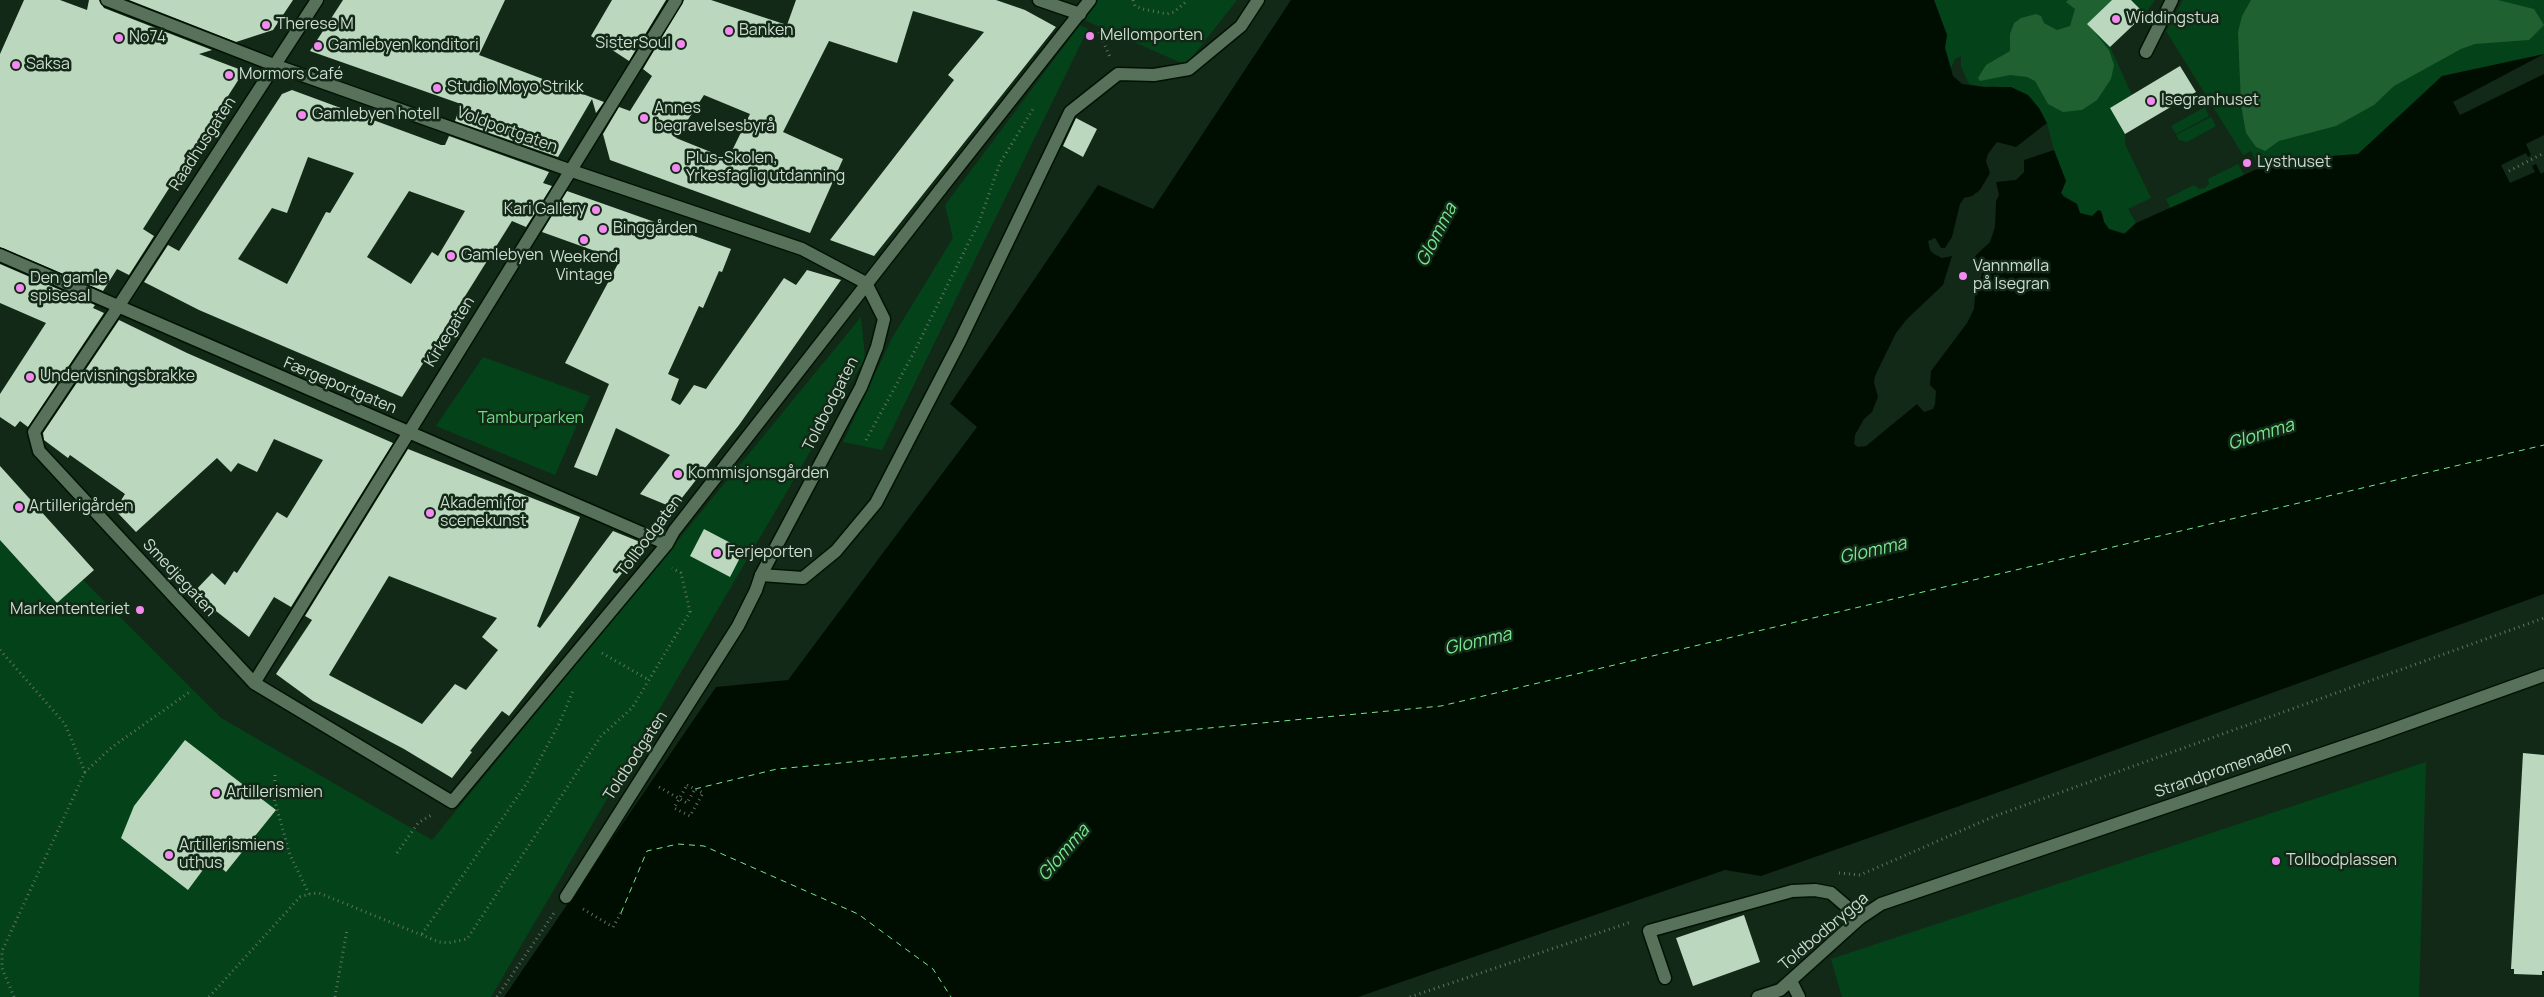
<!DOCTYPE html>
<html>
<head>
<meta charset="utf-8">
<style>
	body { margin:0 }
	canvas { display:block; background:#122917 }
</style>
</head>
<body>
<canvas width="2544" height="997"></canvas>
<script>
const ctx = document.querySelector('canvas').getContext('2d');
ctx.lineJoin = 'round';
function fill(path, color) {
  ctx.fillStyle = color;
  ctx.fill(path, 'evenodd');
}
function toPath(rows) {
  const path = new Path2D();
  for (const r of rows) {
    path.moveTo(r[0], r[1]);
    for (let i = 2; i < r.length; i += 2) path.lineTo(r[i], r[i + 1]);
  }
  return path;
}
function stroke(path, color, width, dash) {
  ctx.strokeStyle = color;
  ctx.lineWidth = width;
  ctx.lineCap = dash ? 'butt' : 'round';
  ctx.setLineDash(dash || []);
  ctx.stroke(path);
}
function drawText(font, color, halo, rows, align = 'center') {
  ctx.font = font + ' Manrope,sans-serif';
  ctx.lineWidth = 5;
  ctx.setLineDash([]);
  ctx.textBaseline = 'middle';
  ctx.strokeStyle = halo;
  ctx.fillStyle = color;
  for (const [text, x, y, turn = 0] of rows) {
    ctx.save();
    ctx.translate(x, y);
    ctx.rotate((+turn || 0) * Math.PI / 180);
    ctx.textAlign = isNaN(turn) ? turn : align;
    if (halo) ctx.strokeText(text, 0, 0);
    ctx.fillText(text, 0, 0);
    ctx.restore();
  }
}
const green = toPath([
	[1097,0,1237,0,1186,65,1084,20],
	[1934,0,2112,0,2088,24,2110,47,2132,95,2110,108,2125,134,2125,144,2151,198,2128,209,2136,223,2126,233,2109,229,2104,222,2103,214,2092,216,2080,213,2077,204,2061,193,2066,181,2054,150,2047,123,1996,86,1984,87,1969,84,1961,67,1961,56,1955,59,1951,68,1945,48,1947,35],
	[2131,0,2155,0,2145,14],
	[2183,0,2544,0,2544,54,2386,129,2358,154,2265,161,2259,167,2251,151,2243,155,2166,31],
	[1080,25,1088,29,882,450,843,442,892,338,953,238,945,205],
	[2205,107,2209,116,2176,134,2171,126],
	[2211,117,2216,126,2187,142,2179,140,2176,135],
	[2238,164,2244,175,2171,209,2166,199,2194,185,2199,189,2205,188,2209,184,2208,179],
	[861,317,865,358,491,997,0,997,0,497,221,718,432,840],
	[483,357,590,396,555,475,436,426],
	[2426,762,2419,997,1842,997,1831,959]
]);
const forest = toPath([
	[2068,0,2112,0,2088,24,2109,50,2114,65,2111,79,2097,100,2082,110,2063,112,2048,104,2035,81,2027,77,2010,75,1980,81,1978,78,1986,65,2010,51,2010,34,2014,23,2021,18,2036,14,2041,16,2044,23,2057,30,2070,26,2075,9,2066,2],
	[2251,0,2498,0,2534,9,2544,25,2529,40,2475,44,2461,49,2394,86,2374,105,2336,126,2279,141,2265,151,2256,147,2246,133,2241,105,2238,32,2242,16]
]);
const water = toPath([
	[1291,0,1934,0,1947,35,1945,48,1953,76,1962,84,1984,87,2011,87,2028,95,2039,108,2047,123,2016,147,1997,142,1988,154,1986,161,1990,173,1980,190,1972,196,1964,198,1960,204,1952,237,1945,248,1941,248,1935,238,1928,241,1930,250,1934,254,1942,258,1952,256,1943,285,1907,319,1896,333,1875,376,1874,382,1878,397,1872,412,1864,419,1855,435,1854,444,1858,447,1866,446,1917,404,1924,412,1933,409,1935,404,1936,391,1930,385,1931,371,1967,323,1974,309,1975,296,1984,267,1975,262,1974,257,1990,242,1995,227,1996,201,1999,195,1996,182,2016,180,2024,172,2024,160,2054,150,2066,181,2061,193,2064,197,2077,204,2080,213,2092,216,2098,210,2101,211,2104,222,2109,229,2124,234,2136,223,2244,175,2259,168,2265,161,2358,154,2442,76,2544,54,2544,594,2016,786,1761,876,1725,870,1358,997,504,997,716,687,788,680,977,427,950,404,1098,185,1153,209]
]);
const pier = toPath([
	[2544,54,2544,74,2460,115,2453,102],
	[2544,135,2544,172,2541,174,2536,164,2532,166,2535,172,2510,183,2501,165,2526,153,2528,157,2531,155,2526,144]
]);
const ferry = toPath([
	[695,789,777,769,1441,706,2544,445],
	[621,913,647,851,678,844,704,846,858,914,933,969,951,997]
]);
const building = toPath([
	[24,0,60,0,87,10,89,0,99,0,104,8,212,50,199,54,244,71,143,229,154,236,129,275,117,269,103,291,0,247,0,54],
	[129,0,293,0,273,30,236,42],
	[343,0,505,0,479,55,604,102,596,113,592,99,558,157,455,121,461,104,310,51],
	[612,0,666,0,629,61,591,36],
	[684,0,711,0,787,25,796,0,996,0,1025,10,1056,27,874,256,830,240,954,80,948,75,984,32,913,11,897,63,829,41,783,132,843,159,810,233,610,160,603,134,619,107,630,111,652,76,643,69],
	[704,95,750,114,728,159,676,138],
	[2112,0,2131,0,2145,14,2110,47,2087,24],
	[2180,66,2196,92,2125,134,2110,108],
	[292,90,441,145,445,145,449,136,549,172,543,183,552,186,526,227,512,221,402,397,199,310,144,282,168,245,179,251,282,94],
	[308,157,354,173,330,213,326,212,287,284,238,259,272,208,287,213],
	[409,191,465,211,438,256,432,252,411,284,367,257],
	[1076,118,1097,129,1083,157,1063,146],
	[567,191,731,249,722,272,719,271,703,308,699,306,668,374,679,379,671,400,680,405,694,385,706,389,784,278,796,285,807,270,841,280,739,425,674,508,640,494,670,455,616,428,597,476,574,467,609,384,565,363,620,260,542,232],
	[0,264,95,305,93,308,104,313,28,427,20,421,15,427,0,417,0,394,46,323,0,303],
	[119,320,187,353,393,443,291,607,274,597,249,637,216,611,215,613,193,593,212,573,225,585,234,571,237,573,277,512,287,518,323,460,274,439,257,472,238,463,231,472,217,458,136,532,115,510,125,494,70,455,68,458,44,440,43,433],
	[408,449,580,517,537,626,540,628,613,531,645,544,509,716,502,711,470,751,472,752,452,778,404,749,313,701,276,674,312,620,305,616],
	[389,576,497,618,482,637,498,650,466,690,455,684,422,724,329,675],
	[0,466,94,570,57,603,0,540],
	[704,529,744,550,730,577,690,556],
	[185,740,276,810,226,872,211,859,188,890,121,838,134,806],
	[2523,753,2544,755,2544,971,2542,971,2542,975,2514,974,2514,969,2511,969],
	[1744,915,1760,962,1693,986,1676,938]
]);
const path = toPath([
	[1133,0,1135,6,1143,9,1167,14,1174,12,1188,0],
	[1099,32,1110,57],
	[2509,171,2544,153],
	[866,440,912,356,979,222,1000,163,1033,109],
	[0,650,65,724,85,772,112,747,191,691],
	[602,653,649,680],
	[275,775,274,798,290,855,309,894],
	[687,785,703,793,690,816,674,808,687,785],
	[659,787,687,803,695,789],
	[397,853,418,823,433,814],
	[1839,873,1860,875,1995,816,2544,618],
	[583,909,613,927,621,913],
	[422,934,527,783,559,724,573,691],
	[14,997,2,968,2,951,85,772],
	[209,997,300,897,309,894,319,893,439,942,448,943,467,939,601,736,632,708,690,612,681,573,672,568],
	[335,997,347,930],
	[497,997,554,913],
	[1410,997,1631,922]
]);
const service = toPath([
	[2146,52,2172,0],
	[761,575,803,578,836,551,876,503,960,341,1070,112,1118,74,1154,75,1189,69,1241,26,1258,0],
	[566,897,738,626,756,590],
	[1665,978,1649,931,1792,891,1815,890,1831,893,1860,918],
	[1791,981,1799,997]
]);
const pedestrian = toPath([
	[1039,0,1080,14],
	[940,190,1090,0]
]);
const minor = toPath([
	[107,0,274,65,569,170,802,249,866,283],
	[317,0,118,307,34,432,39,451,254,683,452,802,667,544,674,531,940,190],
	[0,255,667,544],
	[756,590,761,575,861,387,877,347,884,319,866,283],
	[254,683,676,0],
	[1758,997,1780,990,1860,918,1881,904,2377,735,2544,675]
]);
const markers = [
	[2116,19,5,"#f489ef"],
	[266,25,5,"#f489ef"],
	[729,31,5,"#f489ef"],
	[1090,36,5,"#f489ef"],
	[119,38,5,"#f489ef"],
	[681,44,5,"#f489ef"],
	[318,46,5,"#f489ef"],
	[16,65,5,"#f489ef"],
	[229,75,5,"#f489ef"],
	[437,88,5,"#f489ef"],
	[2151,101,5,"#f489ef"],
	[302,115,5,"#f489ef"],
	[644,118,5,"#f489ef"],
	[2247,163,5,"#f489ef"],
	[676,168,5,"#f489ef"],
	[596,210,5,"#f489ef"],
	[603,229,5,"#f489ef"],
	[584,240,5,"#f489ef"],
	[451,256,5,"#f489ef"],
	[1963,276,5,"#f489ef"],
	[20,288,5,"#f489ef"],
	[30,377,5,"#f489ef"],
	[678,474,5,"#f489ef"],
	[19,507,5,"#f489ef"],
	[430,513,5,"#f489ef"],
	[717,553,5,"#f489ef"],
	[140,610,5,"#f489ef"],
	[216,793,5,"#f489ef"],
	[169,855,5,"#f489ef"],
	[2276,861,5,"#f489ef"]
];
const poiNames = [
	["Widdingstua",2126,19],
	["Therese M",276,25],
	["Banken",739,31],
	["Mellomporten",1100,36],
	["No74",129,38],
	["SisterSoul",671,44,"right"],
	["Gamlebyen konditori",328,46],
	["Saksa",26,65],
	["Mormors Café",239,75],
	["Studio Moyo Strikk",447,88],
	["Isegranhuset",2161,101],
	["Annes",654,109],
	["begravelsesbyrå",654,127],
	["Gamlebyen hotell",312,115],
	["Plus-Skolen,",686,159],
	["Yrkesfaglig utdanning",686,177],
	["Lysthuset",2257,163],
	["Kari Gallery",586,210,"right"],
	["Binggården",613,229],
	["Gamlebyen",461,256],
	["Weekend",584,258,"center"],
	["Vintage",584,276,"center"],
	["Vannmølla",1973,267],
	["på Isegran",1973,285],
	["Den gamle",30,279],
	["spisesal",30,297],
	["Undervisningsbrakke",40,377],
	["Kommisjonsgården",688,474],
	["Akademi for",440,504],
	["scenekunst",440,522],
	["Artillerigården",29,507],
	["Ferjeporten",727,553],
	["Markententeriet",130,610,"right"],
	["Artillerismien",226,793],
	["Artillerismiens",179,846],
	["uthus",179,864],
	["Tollbodplassen",2286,861]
];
const streetNames = [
	["Voldportgaten",507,130,20],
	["Raadhusgaten",203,144,-57],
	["Kirkegaten",450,332,-58],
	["Færgeportgaten",340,386,23],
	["Toldbodgaten",831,404,-63],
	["Tollbodgaten",650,536,-53],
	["Smedjegaten",179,578,47],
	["Toldbodgaten",636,756,-57],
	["Strandpromenaden",2223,770,-19],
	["Toldbodbrygga",1824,932,-40]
];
const parkNames = [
	["Tamburparken",531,419]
];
const waterNames = [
	["Glomma",1437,235,-63],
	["Glomma",2261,435,-17],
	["Glomma",1873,551,-13],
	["Glomma",1478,642,-13],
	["Glomma",1064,853,-49]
];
fill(green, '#044219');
fill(forest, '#1f6130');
fill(water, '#000e01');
fill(pier, '#122917');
stroke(ferry, '#78e68f', 1, [6, 5]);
fill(building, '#bbd7be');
stroke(service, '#001203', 15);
stroke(pedestrian, '#001203', 15);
stroke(minor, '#001203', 15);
stroke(path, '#607363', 3, [1, 4]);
stroke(service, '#57715b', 12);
stroke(pedestrian, '#57715b', 12);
stroke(minor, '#57715b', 12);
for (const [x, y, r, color] of markers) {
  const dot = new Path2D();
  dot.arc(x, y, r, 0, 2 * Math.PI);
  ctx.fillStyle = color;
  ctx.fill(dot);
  stroke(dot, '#122917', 2);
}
drawText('16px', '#cedccf', '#122917', poiNames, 'left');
drawText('16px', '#cedccf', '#122917', streetNames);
drawText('16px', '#6fdd87', '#122917', parkNames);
drawText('italic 18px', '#78e68f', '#122917', waterNames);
</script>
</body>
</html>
